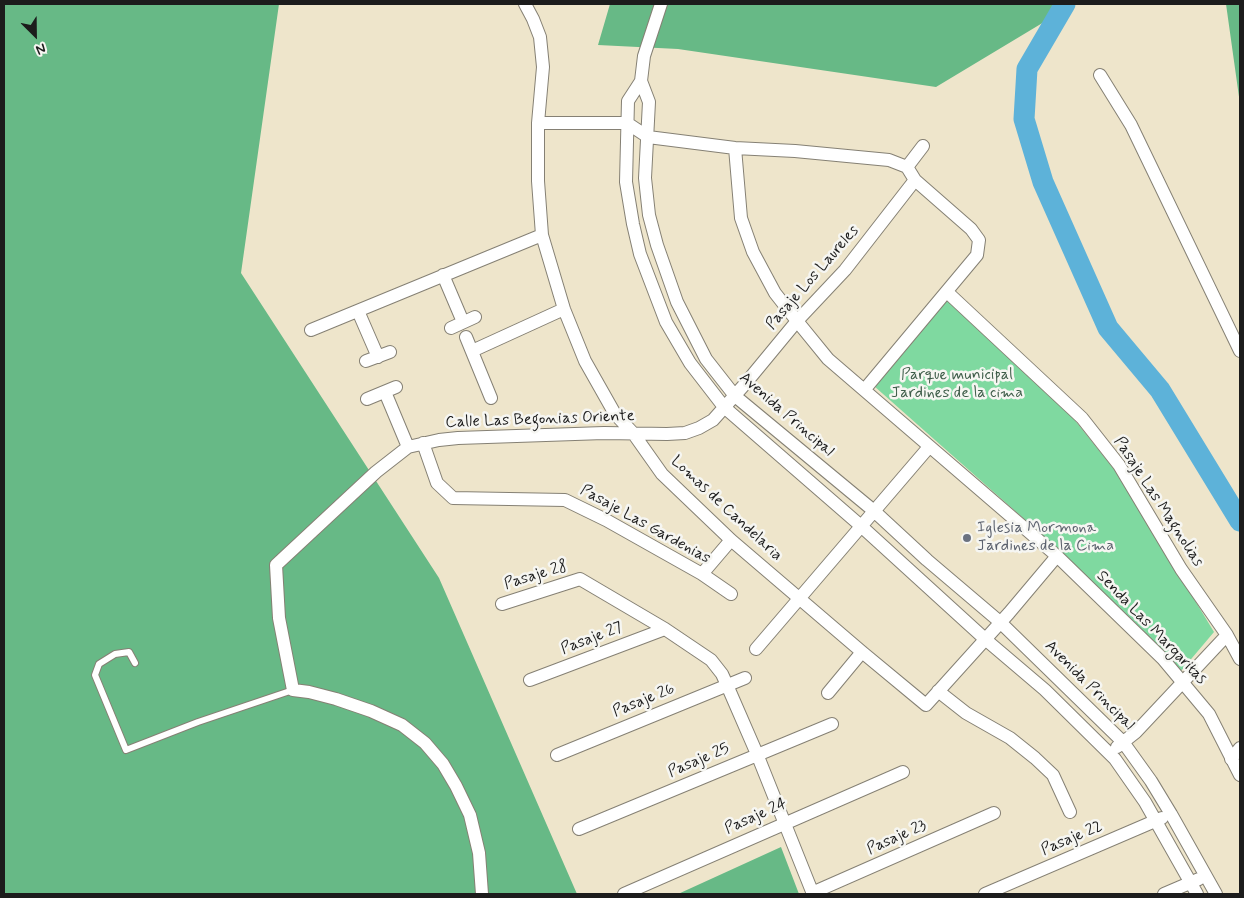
<!DOCTYPE html>
<html>
<head>
<meta charset="utf-8">
<style>
	body { margin:0 }
	#map { position:relative; width:1244px; height:898px; overflow:hidden; background:#eee5cb; font-family:Mynerve,sans-serif }
	canvas { display:block }
	.frame { position:absolute; inset:0; border:5px solid #1c1c1c; pointer-events:none }
	.north { position:absolute; left:10px; top:10px; width:50px; height:50px; -webkit-text-stroke:4px #f6f6f2; paint-order:stroke; rotate:157deg; font-size:14px; font-weight:700; line-height:20px; text-align:center; color:#1c1c1c }
	.north::after { content:''; display:block; margin:auto; width:18px; height:22px; background:#1c1c1c; clip-path:polygon(50% 0,100% 100%,50% 72%,0 100%) }
</style>
</head>
<body>
<div id="map">
<canvas width="1244" height="898"></canvas>
<div class="frame"></div>
<div class="north">N</div>
</div>
<script>
const ctx = document.querySelector('canvas').getContext('2d');
ctx.lineJoin = 'round';
function fill(path, color) {
  ctx.fillStyle = color;
  ctx.fill(path, 'evenodd');
}
function toPath(rows) {
  const path = new Path2D();
  for (const r of rows) {
    path.moveTo(r[0], r[1]);
    for (let i = 2; i < r.length; i += 2) path.lineTo(r[i], r[i + 1]);
  }
  return path;
}
function stroke(path, color, width, dash) {
  ctx.strokeStyle = color;
  ctx.lineWidth = width;
  ctx.lineCap = dash ? 'butt' : 'round';
  ctx.setLineDash(dash || []);
  ctx.stroke(path);
}
function drawText(font, color, halo, rows, align = 'center') {
  ctx.font = font + ' Mynerve,sans-serif';
  ctx.lineWidth = 5;
  ctx.setLineDash([]);
  ctx.textBaseline = 'middle';
  ctx.strokeStyle = halo;
  ctx.fillStyle = color;
  for (const [text, x, y, turn = 0] of rows) {
    ctx.save();
    ctx.translate(x, y);
    ctx.rotate((+turn || 0) * Math.PI / 180);
    ctx.textAlign = isNaN(turn) ? turn : align;
    if (halo) ctx.strokeText(text, 0, 0);
    ctx.fillText(text, 0, 0);
    ctx.restore();
  }
}
const green = toPath([
	[947,299,1074,419,1121,478,1214,632,1181,671,1067,557,874,386]
]);
const forest = toPath([
	[4,4,279,4,241,273,439,578,577,894,4,894],
	[610,4,1074,4,936,87,678,49,598,45],
	[1226,4,1240,4,1240,104],
	[781,847,799,894,678,894]
]);
const river = toPath([
	[1065,4,1027,69,1024,119,1043,182,1108,328,1160,390,1240,521]
]);
const lane = toPath([
	[135,663,129,652,115,654,99,664,95,675,126,750,198,722,293,690]
]);
const street = toPath([
	[525,4,533,19,540,37,543,67,538,123,538,181,542,235,564,309,585,361,615,414,633,433,662,474,731,540,862,652,926,705,1009,613,1057,556],
	[661,4,644,56,641,81,628,101,626,182,633,224,640,254,666,322,690,363,724,407,861,526,985,639,1045,690,1115,759,1145,802,1197,894],
	[1100,75,1131,125,1240,351],
	[641,81,649,102,645,178,649,215,657,245,677,302,706,359,735,396,874,511,927,560,1000,622,1123,742,1151,781,1171,814,1216,894],
	[538,123,627,123,648,137,735,148,795,151,889,160,907,167,915,180,971,229,979,240,977,255,865,389],
	[735,148,741,218,753,252,775,293,797,321,828,359,1057,556,1163,659,1209,714,1240,775],
	[907,167,923,146],
	[443,275,463,322],
	[947,292,1082,418,1119,465,1181,569,1227,635,1240,659],
	[358,311,378,357],
	[451,328,475,317],
	[311,330,542,235],
	[466,337,491,398],
	[472,351,564,309],
	[366,361,390,352],
	[385,392,408,447],
	[367,399,396,387],
	[423,443,437,483,453,498,565,500,606,520,702,574,731,594],
	[702,574,731,540],
	[502,604,580,579,665,629,711,660,722,674,727,685,757,754,813,894],
	[756,649,929,447],
	[530,680,665,629],
	[938,691,966,713,1010,738,1035,758,1053,775,1070,812],
	[828,693,862,652],
	[1117,747,1136,732,1227,635],
	[557,755,745,678],
	[1231,759,1240,748],
	[579,829,832,724],
	[812,893,994,813],
	[482,894,479,853,470,815,456,786,443,764,425,743,402,725,371,711,336,699,309,692,293,690,279,618,276,565,376,472,408,447,439,440,458,438,604,433,667,434,685,433,699,428,713,420,745,384,797,321,845,270,915,180],
	[624,894,903,772],
	[985,894,1162,818],
	[1164,894,1199,879]
]);
const markers = [
	[967,538,5,"#6b7280"]
];
const streetNames = [
	["Pasaje Los Laureles",813,278,-49],
	["Avenida Principal",786,415,41],
	["Calle Las Begonias Oriente",540,420,-2],
	["Pasaje Las Magnolias",1158,502,57],
	["Lomas de Candelaria",726,509,43],
	["Pasaje Las Gardenias",645,525,29],
	["Pasaje 28",536,576,-17],
	["Senda Las Margaritas",1151,628,46],
	["Pasaje 27",592,639,-21],
	["Avenida Principal",1089,686,45],
	["Pasaje 26",644,701,-22],
	["Pasaje 25",699,761,-23],
	["Pasaje 24",756,817,-24],
	["Pasaje 23",897,838,-24],
	["Pasaje 22",1072,839,-23]
];
const parkNames = [
	["Parque municipal",957,376],
	["Jardines de la cima",957,394]
];
const worshipNames = [
	["Iglesia Mormona",977,529],
	["Jardines de la Cima",977,547]
];
fill(green, '#7fd9a0');
fill(forest, '#67b986');
stroke(river, '#5db2d9', 21);
stroke(lane, '#858074', 8);
stroke(street, '#858074', 14);
stroke(lane, '#fff', 6);
stroke(street, '#fff', 12);
for (const [x, y, r, color] of markers) {
  const dot = new Path2D();
  dot.arc(x, y, r, 0, 2 * Math.PI);
  ctx.fillStyle = color;
  ctx.fill(dot);
  stroke(dot, '#f6f6f2', 2);
}
drawText('16px', '#1c1c1c', '#f6f6f2', streetNames);
drawText('16px', '#3f5e4a', '#f6f6f2', parkNames);
drawText('16px', '#5b616d', '#f6f6f2', worshipNames, 'left');
</script>
</body>
</html>
